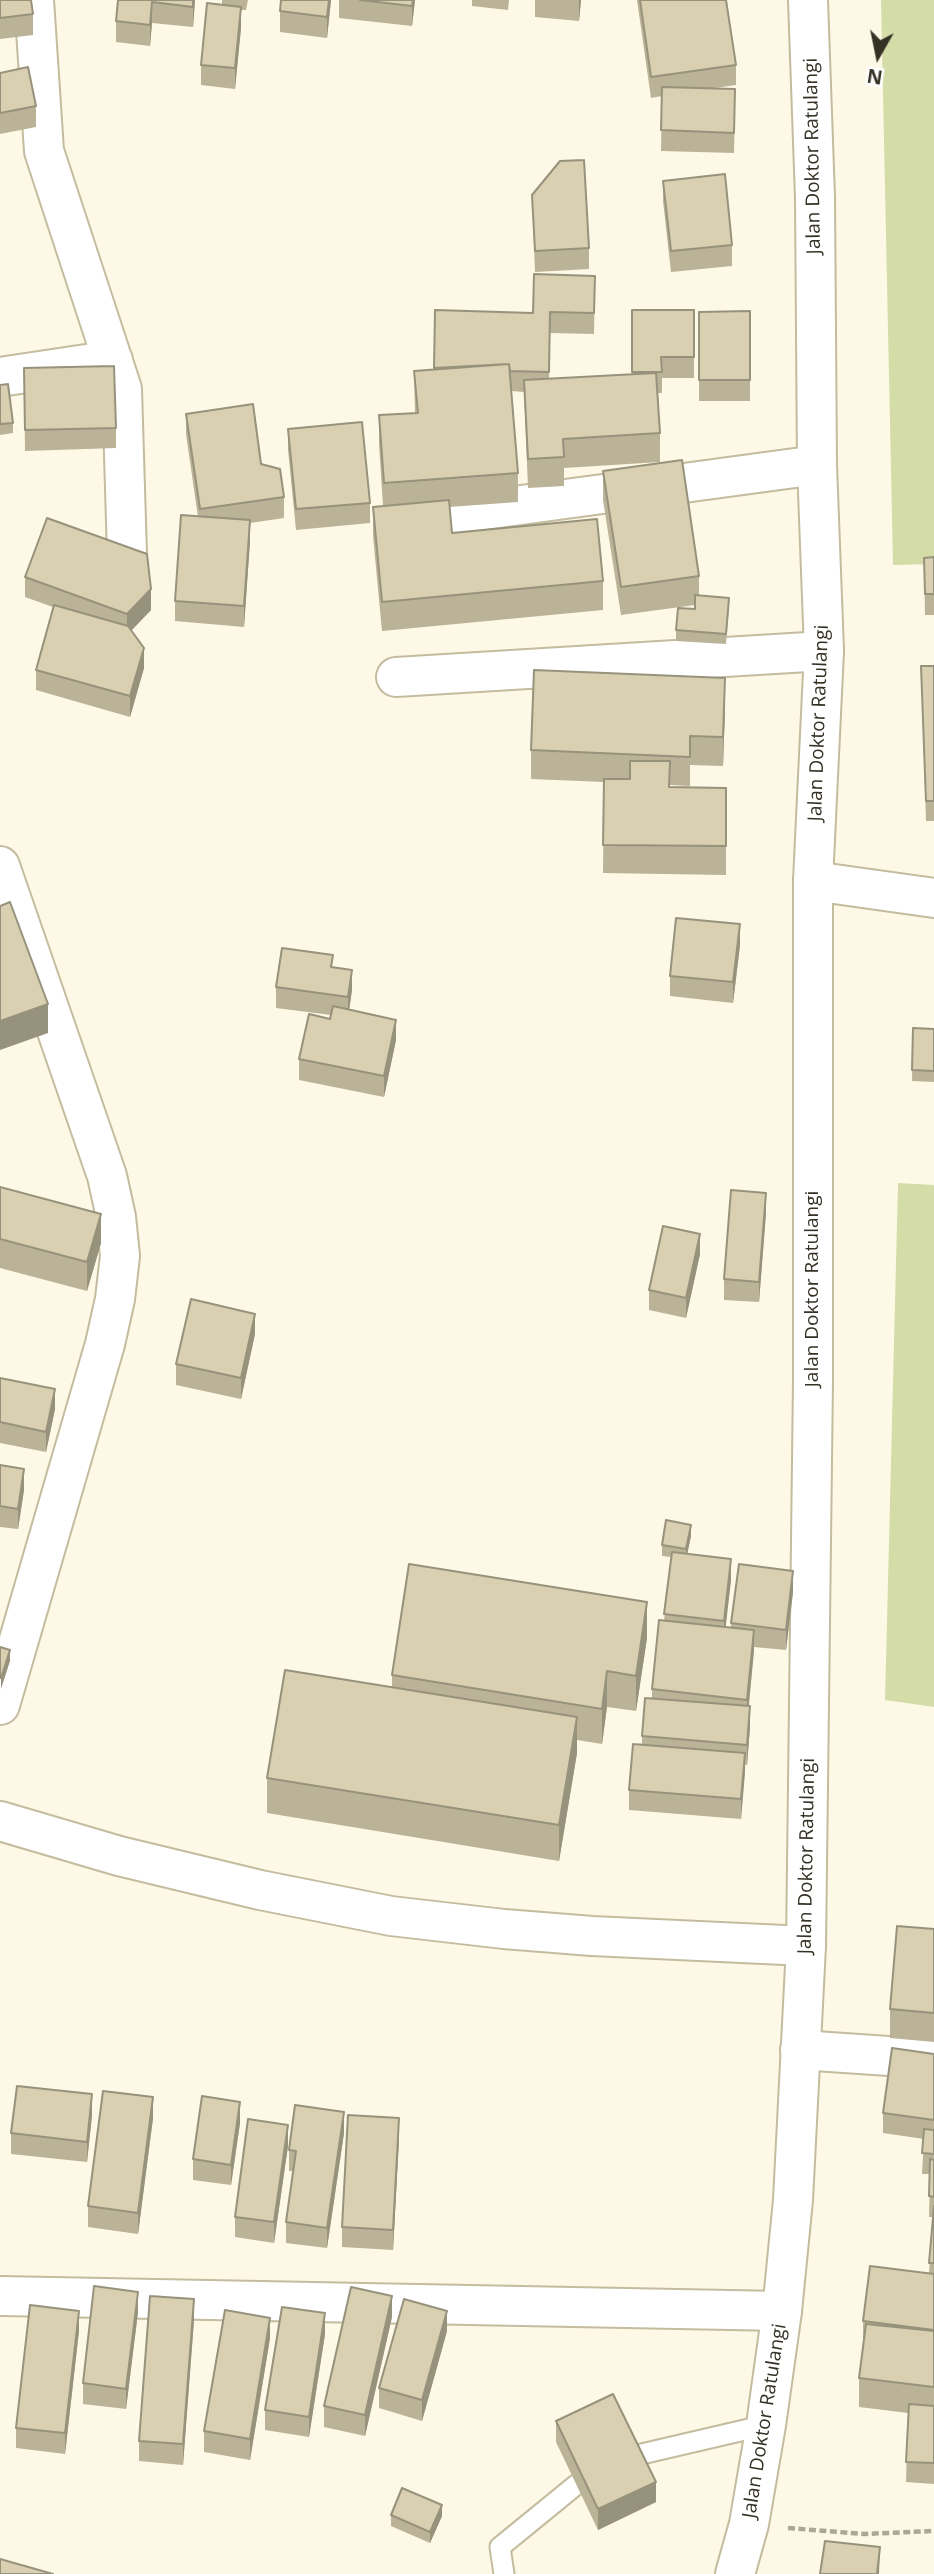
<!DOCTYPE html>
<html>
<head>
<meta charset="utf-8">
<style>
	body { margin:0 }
	#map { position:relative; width:934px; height:2574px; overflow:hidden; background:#fef9e6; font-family:"Open Sans",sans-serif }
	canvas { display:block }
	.north { position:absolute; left:843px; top:21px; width:70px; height:70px; -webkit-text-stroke:5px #fff; paint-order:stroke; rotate:189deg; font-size:19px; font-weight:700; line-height:28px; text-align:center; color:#343125 }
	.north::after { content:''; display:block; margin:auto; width:24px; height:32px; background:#343125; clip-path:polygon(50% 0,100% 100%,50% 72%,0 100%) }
</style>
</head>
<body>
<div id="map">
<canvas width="934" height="2574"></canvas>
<div class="north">N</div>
</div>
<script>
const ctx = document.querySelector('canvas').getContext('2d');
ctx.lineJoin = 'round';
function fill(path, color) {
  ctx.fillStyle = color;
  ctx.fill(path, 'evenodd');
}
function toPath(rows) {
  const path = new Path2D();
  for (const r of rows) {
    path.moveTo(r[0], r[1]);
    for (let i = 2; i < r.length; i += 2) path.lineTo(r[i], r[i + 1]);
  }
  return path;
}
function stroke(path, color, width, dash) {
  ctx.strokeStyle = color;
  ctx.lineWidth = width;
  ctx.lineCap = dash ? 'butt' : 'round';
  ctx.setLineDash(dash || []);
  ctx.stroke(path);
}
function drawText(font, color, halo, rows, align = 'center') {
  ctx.font = font + ' "Open Sans",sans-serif';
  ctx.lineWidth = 6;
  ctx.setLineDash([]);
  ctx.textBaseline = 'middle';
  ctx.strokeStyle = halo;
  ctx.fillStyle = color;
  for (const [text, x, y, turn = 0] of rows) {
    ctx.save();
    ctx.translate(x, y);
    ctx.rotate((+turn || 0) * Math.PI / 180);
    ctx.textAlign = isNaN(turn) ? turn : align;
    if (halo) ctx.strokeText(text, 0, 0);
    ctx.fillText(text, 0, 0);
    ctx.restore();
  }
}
const green = toPath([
	[881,0,934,0,934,564,893,565],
	[898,1183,934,1185,934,1707,885,1700]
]);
const path = toPath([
	[788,2528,864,2534,934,2531]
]);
const service = toPath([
	[633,2456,766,2425],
	[504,2574,500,2547,576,2485]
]);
const minor = toPath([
	[34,0,44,151,122,389,127,555],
	[0,377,113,360],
	[425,518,817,465],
	[396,677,824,651],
	[0,866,107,1176,116,1217,120,1256,115,1299,105,1344,0,1705],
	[813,881,934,898],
	[0,1821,119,1856,260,1890,391,1916,504,1929,592,1936,806,1946],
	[800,2050,934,2059],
	[0,2296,782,2311]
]);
const trunk = toPath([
	[735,2574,749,2524,766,2425,782,2311,793,2200,806,1946,813,1380,813,881,824,651,817,465,815,198,808,0]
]);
const wall = toPath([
	[0,0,33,14,33,35,0,39],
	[118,0,195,0,193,27,152,23,150,46,116,42,116,21],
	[222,0,248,0,246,10,241,10,241,28,235,89,201,85,201,65,222,5],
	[331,0,327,38,280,32,280,11],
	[339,0,415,0,412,26,339,18],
	[472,0,509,0,508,10,472,6],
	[535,0,581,0,579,21,535,17],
	[637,0,726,0,736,65,736,85,715,88,735,110,734,153,661,151,662,96,651,98],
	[0,73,36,106,36,127,0,134],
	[663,181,732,245,732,266,671,272,663,201],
	[532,195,589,248,589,269,535,272],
	[595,276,594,334,550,333,549,379,632,375,632,310,694,310,694,378,662,378,662,393,658,393,660,433,660,462,564,468,564,486,528,488,524,392,511,391,518,473,518,502,449,507,452,533,603,581,603,610,382,631,373,536,373,507,383,506,379,444,379,415,415,413,414,371,434,369,533,313],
	[750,311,750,401,699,401,699,312],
	[24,368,116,428,116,448,25,451],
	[0,385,13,423,13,433,0,435],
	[186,414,284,497,284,518,250,523,250,541,244,627,175,621,175,601,198,517,186,434],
	[288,429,370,503,370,523,296,530,288,450],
	[603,471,699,576,699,595,729,608,726,644,676,641,676,630,695,609,695,605,621,615,603,500],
	[934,557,934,615,925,615,924,558],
	[25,577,151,610,131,631,144,668,130,717,36,690,36,670,53,607,25,597],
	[921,666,934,666,934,821,926,821],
	[725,707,723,766,690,765,690,786,670,785,670,787,726,788,726,875,603,873,604,782,531,779,531,750],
	[740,945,733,1003,670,996,670,976],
	[276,987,352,990,349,1010,396,1040,384,1097,299,1080,299,1059,330,1019,331,1015,276,1008],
	[913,1028,934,1029,934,1082,912,1081],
	[0,1187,101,1243,87,1291,0,1268],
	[766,1213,759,1302,724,1300,724,1279],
	[700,1254,686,1318,649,1310,649,1290],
	[255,1334,241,1399,176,1385,176,1364],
	[0,1378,55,1409,46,1452,0,1443],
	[0,1465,24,1490,18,1529,0,1527],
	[691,1536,687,1554,731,1580,725,1627,731,1628,731,1623,793,1592,786,1650,754,1647,749,1706,750,1727,747,1765,745,1765,741,1819,629,1810,629,1790,642,1744,642,1736,652,1698,652,1689,664,1621,671,1557,662,1556,662,1545],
	[647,1638,636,1711,607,1707,602,1744,577,1740,577,1753,559,1861,267,1813,267,1778,392,1687,392,1675],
	[934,1929,934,2042,890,2038,890,2009],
	[934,2054,934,2484,906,2482,908,2413,859,2407,859,2378,863,2342,863,2321,929,2273,933,2217,929,2217,930,2174,922,2174,924,2139,883,2133,883,2113],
	[92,2115,87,2162,11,2154,11,2133],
	[153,2118,138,2234,88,2227,88,2206],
	[240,2123,231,2185,193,2180,193,2159],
	[344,2133,327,2248,286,2243,286,2222,293,2171,289,2171,289,2150],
	[399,2139,393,2250,342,2247,342,2227],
	[288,2146,274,2243,235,2237,235,2217],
	[138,2312,126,2409,83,2404,83,2383],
	[392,2317,365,2436,324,2427,324,2406],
	[194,2320,183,2465,139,2461,139,2441],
	[79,2331,65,2454,16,2448,16,2428],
	[447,2331,422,2421,379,2408,379,2388],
	[325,2334,309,2437,265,2430,265,2410],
	[270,2338,250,2460,204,2452,204,2431],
	[556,2421,656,2502,598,2530,556,2442],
	[391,2515,442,2516,430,2543,391,2526]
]);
const shadedWall = toPath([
	[193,0,195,0,193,27],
	[329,0,331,0,327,38,327,17],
	[413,0,415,0,412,26,412,6],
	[579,0,581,0,579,21],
	[152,2,152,23,150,46,150,25],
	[241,7,241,28,235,89,235,68],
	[250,520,250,541,244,627,244,606],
	[151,589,151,610,127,635,127,614],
	[144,648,144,668,130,717,130,696],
	[725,678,725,707,723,766,723,737],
	[740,924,740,945,733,1003,733,982],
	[352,970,352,990,348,1018,348,997],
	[48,1004,48,1033,0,1050,0,1021],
	[396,1020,396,1040,384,1097,384,1076],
	[766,1193,766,1213,759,1302,759,1282],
	[101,1214,101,1243,87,1291,87,1262],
	[700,1234,700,1254,686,1318,686,1298],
	[255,1314,255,1334,241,1399,241,1378],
	[55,1389,55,1409,46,1452,46,1432],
	[24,1469,24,1490,18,1529,18,1509],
	[691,1525,691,1536,686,1560,686,1549],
	[731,1559,731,1580,724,1642,724,1621],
	[793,1571,793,1592,786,1650,786,1630],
	[647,1602,647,1638,636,1711,636,1676],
	[754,1630,754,1651,747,1721,747,1700],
	[10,1650,10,1661,1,1689,1,1678],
	[607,1671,607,1707,602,1744,602,1709],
	[750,1706,750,1727,747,1765,747,1745],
	[577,1717,577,1753,559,1861,559,1825],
	[745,1753,745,1773,741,1819,741,1799],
	[92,2094,92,2115,87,2162,87,2142],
	[153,2097,153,2118,138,2234,138,2213],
	[240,2102,240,2123,231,2185,231,2165],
	[344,2112,344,2133,327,2248,327,2228],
	[399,2118,399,2139,393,2250,393,2230],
	[288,2125,288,2146,274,2243,274,2222],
	[138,2292,138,2312,126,2409,126,2389],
	[392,2296,392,2317,365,2436,365,2415],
	[194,2299,194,2320,183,2465,183,2444],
	[79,2311,79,2331,65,2454,65,2433],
	[447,2311,447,2331,422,2421,422,2400],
	[325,2313,325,2334,309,2437,309,2417],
	[270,2318,270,2338,250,2460,250,2439],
	[656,2482,656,2502,598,2530,598,2509],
	[442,2505,442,2516,430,2543,430,2532],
	[880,2547,879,2574,877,2574]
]);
const building = toPath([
	[0,0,31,0,33,14,0,18,0,0],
	[118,0,193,0,193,7,152,2,150,25,116,21,118,0],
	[281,0,329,0,327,17,280,11,281,0],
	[360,0,413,0,412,6,360,0],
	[640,0,726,0,736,65,651,77,640,0],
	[207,3,241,7,235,68,201,65,207,3],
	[28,67,36,106,0,113,0,73,28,67],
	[662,87,735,89,734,133,661,130,662,87],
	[584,160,589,248,535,251,532,195,560,161,584,160],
	[725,174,732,245,671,251,663,181,725,174],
	[534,274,595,276,594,313,550,312,549,372,510,371,509,364,434,368,435,310,533,313,534,274],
	[632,310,694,310,694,357,661,357,662,372,632,372,632,310],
	[750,311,750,380,699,380,699,312,750,311],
	[509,364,518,473,384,483,379,415,418,413,414,371,509,364],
	[114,366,116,428,25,430,24,368,114,366],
	[656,373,660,433,563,439,564,457,528,459,524,380,656,373],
	[8,384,13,423,0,424,0,385,8,384],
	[253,404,261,464,280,469,284,497,200,509,186,414,253,404],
	[362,422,370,503,296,509,288,429,362,422],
	[682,460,699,576,621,587,603,471,682,460],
	[449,500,452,533,597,519,603,581,382,602,373,507,449,500],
	[181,515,250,520,244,606,175,601,181,515],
	[47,518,147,554,151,589,127,614,25,577,47,518],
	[934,557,934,594,925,594,924,558,934,557],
	[695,595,729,598,726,634,676,630,678,608,695,609,695,595],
	[54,605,128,626,144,648,130,696,36,670,54,605],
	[921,666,934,666,934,801,926,801,921,666],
	[534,670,725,678,723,737,690,736,690,757,531,750,534,670],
	[630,761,670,761,669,787,726,788,726,846,603,845,604,779,630,779,630,761],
	[10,902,48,1004,0,1021,0,906,10,902],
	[676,918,740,924,733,982,670,976,676,918],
	[282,948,333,955,331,967,352,970,348,997,276,987,282,948],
	[333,1006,396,1020,384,1076,299,1059,309,1014,330,1019,333,1006],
	[913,1028,934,1029,934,1071,912,1070,913,1028],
	[0,1187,101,1214,87,1262,0,1239,0,1187],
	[731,1190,766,1193,759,1282,724,1279,731,1190],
	[663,1226,700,1234,686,1298,649,1290,663,1226],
	[191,1299,255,1314,241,1378,176,1364,191,1299],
	[0,1378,55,1389,46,1432,0,1422,0,1378],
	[0,1465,24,1469,18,1509,0,1506,0,1465],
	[666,1520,691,1525,686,1549,662,1545,666,1520],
	[672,1552,731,1559,724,1621,664,1614,672,1552],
	[409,1564,647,1602,636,1676,607,1671,602,1709,392,1675,409,1564],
	[739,1564,793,1571,786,1630,731,1623,739,1564],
	[659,1620,754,1630,747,1700,652,1689,659,1620],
	[0,1647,10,1650,1,1678,0,1678,0,1647],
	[285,1670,577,1717,559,1825,267,1778,285,1670],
	[645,1698,750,1706,747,1745,642,1736,645,1698],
	[633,1744,745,1753,741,1799,629,1790,633,1744],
	[897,1926,934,1929,934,2013,890,2009,897,1926],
	[892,2048,934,2054,934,2120,883,2113,892,2048],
	[17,2086,92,2094,87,2142,11,2133,17,2086],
	[103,2091,153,2097,138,2213,88,2206,103,2091],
	[202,2096,240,2102,231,2165,193,2159,202,2096],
	[295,2105,344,2112,327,2228,286,2222,296,2151,289,2150,295,2105],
	[348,2115,399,2118,393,2230,342,2227,348,2115],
	[248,2119,288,2125,274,2222,235,2217,248,2119],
	[924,2129,934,2130,934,2154,922,2153,924,2129],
	[930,2159,934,2160,934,2197,929,2196,930,2159],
	[934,2206,934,2263,929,2263,934,2206],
	[870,2266,934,2274,934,2330,863,2321,870,2266],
	[94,2286,138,2292,126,2389,83,2383,94,2286],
	[351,2287,392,2296,365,2415,324,2406,351,2287],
	[150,2296,194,2299,183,2444,139,2441,150,2296],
	[404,2299,447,2311,422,2400,379,2388,404,2299],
	[30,2305,79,2311,65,2433,16,2428,30,2305],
	[282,2307,325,2313,309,2417,265,2410,282,2307],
	[225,2310,270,2318,250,2439,204,2431,225,2310],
	[866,2324,934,2331,934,2387,859,2378,866,2324],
	[613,2394,656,2482,598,2509,556,2421,613,2394],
	[909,2404,934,2406,934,2463,906,2462,909,2404],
	[402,2488,442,2505,430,2532,391,2515,402,2488],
	[825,2541,880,2547,877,2574,820,2574,825,2541],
	[0,2559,53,2574,0,2574,0,2559]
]);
const streetNames = [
	["Jalan Doktor Ratulangi",813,156,-91],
	["Jalan Doktor Ratulangi",819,723,-88],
	["Jalan Doktor Ratulangi",813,1289,-90],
	["Jalan Doktor Ratulangi",807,1856,-89],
	["Jalan Doktor Ratulangi",765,2421,-81]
];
fill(green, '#d4dda8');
stroke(service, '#c4bc9e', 23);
stroke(minor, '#c4bc9e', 42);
stroke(trunk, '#c4bc9e', 42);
stroke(path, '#aca898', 4.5, [7, 3.5]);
stroke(service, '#fff', 19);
stroke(minor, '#fff', 38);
stroke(trunk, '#fff', 38);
fill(wall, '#bab398');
fill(shadedWall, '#97927c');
fill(building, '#d8d0b1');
stroke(building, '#97927c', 2);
drawText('19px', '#343125', '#fff', streetNames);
</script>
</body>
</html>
